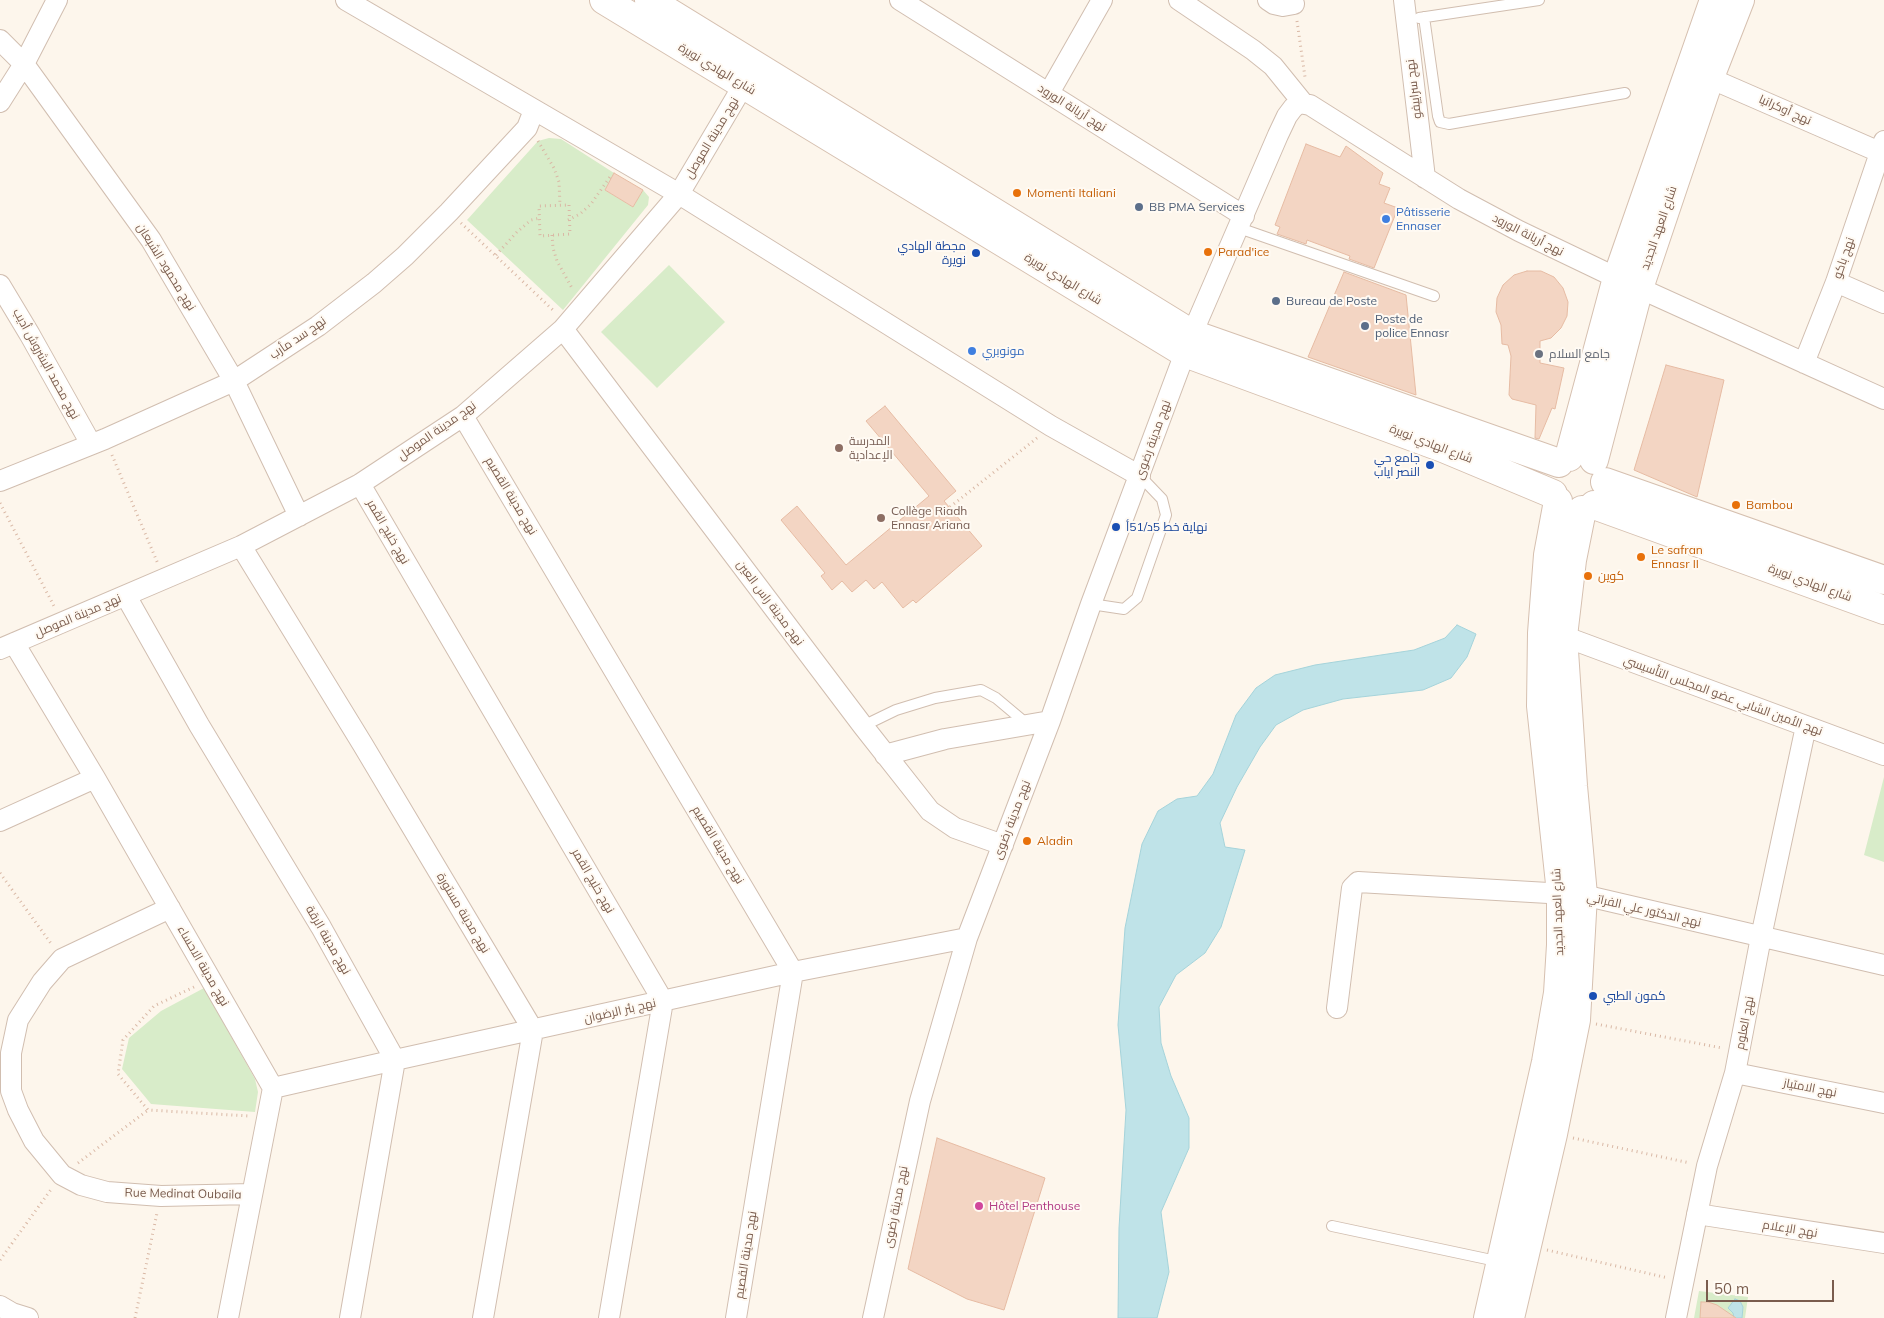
<!DOCTYPE html>
<html>
<head>
<meta charset="utf-8">
<style>
	body { margin:0 }
	#map { position:relative; width:1884px; height:1318px; overflow:hidden; background:#fdf6ec; font-family:Mulish,sans-serif }
	canvas { display:block }
	.scale { position:absolute; left:1706px; top:1280px; width:128px; height:22px; box-sizing:border-box; border:2px solid #7a5c4d; border-top:0; padding-left:6px; font-size:15px; line-height:18px; white-space:nowrap; color:#7a5c4d; -webkit-text-stroke:4px #fffaf3; paint-order:stroke }
</style>
</head>
<body>
<div id="map">
<canvas width="1884" height="1318"></canvas>
<div class="scale">50 m</div>
</div>
<script>
const ctx = document.querySelector('canvas').getContext('2d');
ctx.lineJoin = 'round';
function fill(path, color) {
  ctx.fillStyle = color;
  ctx.fill(path, 'evenodd');
}
function toPath(rows) {
  const path = new Path2D();
  for (const r of rows) {
    path.moveTo(r[0], r[1]);
    for (let i = 2; i < r.length; i += 2) path.lineTo(r[i], r[i + 1]);
  }
  return path;
}
function stroke(path, color, width, dash) {
  ctx.strokeStyle = color;
  ctx.lineWidth = width;
  ctx.lineCap = dash ? 'butt' : 'round';
  ctx.setLineDash(dash || []);
  ctx.stroke(path);
}
function drawText(font, color, halo, rows, align = 'center') {
  ctx.font = font + ' Mulish,Cairo,sans-serif';
  ctx.lineWidth = 4;
  ctx.setLineDash([]);
  ctx.textBaseline = 'middle';
  ctx.strokeStyle = halo;
  ctx.fillStyle = color;
  for (const [text, x, y, turn = 0] of rows) {
    ctx.save();
    ctx.translate(x, y);
    ctx.rotate((+turn || 0) * Math.PI / 180);
    ctx.textAlign = isNaN(turn) ? turn : align;
    if (halo) ctx.strokeText(text, 0, 0);
    ctx.fillText(text, 0, 0);
    ctx.restore();
  }
}
const green = toPath([
	[549,138,561,139,614,173,605,190,633,207,643,190,649,197,648,205,563,310,467,220,538,141],
	[669,265,725,322,657,388,601,332],
	[1884,777,1884,862,1864,855],
	[204,988,255,1079,258,1092,255,1112,151,1104,122,1069,129,1038,161,1011],
	[1699,1291,1748,1297,1745,1318,1694,1318]
]);
const water = toPath([
	[1457,625,1476,634,1467,657,1451,678,1423,690,1343,699,1303,710,1276,725,1260,747,1237,787,1220,823,1225,847,1245,850,1221,927,1205,953,1176,975,1159,1007,1161,1043,1171,1076,1189,1118,1189,1148,1161,1212,1169,1272,1157,1318,1118,1318,1119,1228,1126,1110,1118,1025,1125,928,1142,844,1158,811,1177,799,1197,796,1213,774,1236,715,1256,688,1275,675,1315,665,1414,650,1445,638,1457,625],
	[1735,1299,1740,1301,1743,1307,1742,1318,1734,1318,1733,1313,1728,1308,1735,1299]
]);
const building = toPath([
	[1306,144,1340,157,1346,146,1383,173,1379,184,1390,188,1384,203,1398,208,1374,268,1349,259,1350,256,1307,240,1306,244,1277,234,1280,227,1275,225,1306,144],
	[614,173,643,190,633,207,605,190,614,173],
	[1527,271,1541,271,1554,277,1563,288,1568,302,1567,316,1561,328,1551,338,1540,341,1540,363,1564,368,1555,409,1552,408,1539,439,1535,438,1536,405,1512,399,1509,395,1511,356,1508,345,1502,344,1501,325,1496,312,1497,298,1503,285,1514,275,1527,271],
	[1344,272,1406,295,1416,395,1308,357,1344,272],
	[1666,365,1724,380,1697,497,1634,470,1666,365],
	[885,406,956,491,944,501,982,546,916,603,913,600,903,608,882,582,874,589,866,580,852,592,842,581,832,590,821,576,825,573,781,520,797,506,846,565,929,496,866,421,885,406],
	[937,1138,1045,1178,1004,1310,967,1299,908,1269,937,1138],
	[1701,1302,1708,1302,1717,1305,1736,1318,1700,1318,1701,1302]
]);
const path = toPath([
	[1297,21,1305,77],
	[538,141,554,168,559,182,560,205],
	[569,205,570,234,540,236,539,206,569,205],
	[568,220,580,214,591,204,612,174],
	[461,223,555,312],
	[552,235,553,248,557,261,573,290],
	[496,255,517,232,531,220,540,218],
	[112,455,158,564],
	[0,503,55,608],
	[950,507,1037,438],
	[0,873,52,945],
	[194,987,154,1006,123,1040,118,1074,148,1110,249,1116],
	[1596,1024,1722,1048],
	[1573,1138,1690,1163],
	[78,1163,148,1110],
	[1547,1250,1668,1278],
	[0,1260,52,1188],
	[135,1318,157,1213]
]);
const lane = toPath([
	[1424,17,1438,116,1440,122,1449,124,1625,93],
	[1419,18,1539,0],
	[1239,228,1434,296],
	[1091,604,1124,609,1137,598,1166,515,1162,499,1140,476],
	[863,726,896,710,935,698,981,690,996,698,1027,724],
	[1332,1226,1501,1262]
]);
const street = toPath([
	[346,0,679,194,1051,426,1140,476],
	[900,0,1244,216],
	[1179,0,1253,50,1273,66,1303,103],
	[1268,0,1274,4,1283,6,1294,4],
	[1404,0,1425,178],
	[0,40,24,64,151,240,234,381,299,516],
	[1698,73,1884,154],
	[1049,93,1102,0],
	[0,102,24,64,57,0],
	[1836,282,1884,303],
	[0,285,30,335,91,444],
	[563,329,863,726,930,811,955,828,1003,845],
	[1804,363,1836,282,1884,141],
	[463,416,793,972,736,1318],
	[0,481,105,439,234,381,318,326,374,283,405,256,449,212,527,128,534,110],
	[360,484,663,1001,609,1318],
	[241,546,363,745,533,1030,483,1318],
	[126,596,199,725,321,927,395,1060,350,1318],
	[1563,636,1884,755],
	[14,643,95,778,273,1088,228,1318],
	[0,649,241,546,360,484,463,416,563,329,679,194,750,74],
	[885,755,945,739,1050,721],
	[0,821,95,778],
	[170,908,62,959,42,982,18,1020,11,1053,11,1091,18,1110,34,1141,62,1175,81,1185,107,1192,161,1196,252,1194],
	[1337,1008,1352,888,1358,882,1583,895,1884,965],
	[1735,1073,1884,1103],
	[273,1088,395,1060,793,972,967,938],
	[1697,1214,1884,1243],
	[0,1306,12,1313,28,1318],
	[873,1318,920,1101,967,938,1050,721,1091,604,1192,334,1278,135,1287,116,1293,108,1299,103,1310,105,1459,199,1519,231,1617,278,1884,399],
	[1676,1318,1707,1166,1735,1073,1761,937,1806,726]
]);
const secondary = toPath([
	[604,0,1185,353,1443,448,1553,494],
	[649,0,1192,334,1559,463],
	[1569,457,1617,278,1714,0],
	[1594,460,1639,288,1710,77,1740,0],
	[1605,482,1884,580],
	[1594,505,1884,610],
	[1488,1318,1546,1062,1558,993,1561,945,1561,893,1541,706,1542,633,1548,555,1558,501],
	[1510,1318,1553,1134,1576,1020,1583,895,1573,786,1563,636,1572,560,1582,510]
]);
const markers = [
	[1017,193,5,"#e8710a"],
	[1139,207,5,"#5c6f8a"],
	[1386,219,5,"#3f7fe0"],
	[1208,252,5,"#e8710a"],
	[976,253,5,"#1a4fb4"],
	[1276,301,5,"#5c6f8a"],
	[1365,326,5,"#5c6f8a"],
	[972,351,5,"#3f7fe0"],
	[1539,354,5,"#6b7280"],
	[839,448,5,"#8d6e63"],
	[1430,465,5,"#1a4fb4"],
	[1736,505,5,"#e8710a"],
	[881,518,5,"#8d6e63"],
	[1116,527,5,"#1a4fb4"],
	[1641,557,5,"#e8710a"],
	[1588,576,5,"#e8710a"],
	[1027,841,5,"#e8710a"],
	[1593,996,5,"#1a4fb4"],
	[979,1206,5,"#d1479c"]
];
const streetNames = [
	["شارع الهادي نويرة",717,69,31],
	["نهج سراييفو",1414,89,-97],
	["نهج أريانة الورود",1072,108,32],
	["نهج أوكرانيا",1785,110,24],
	["نهج مدينة الموصل",712,138,-59],
	["شارع العهد الجديد",1659,228,-71],
	["نهج أريانة الورود",1528,235,27],
	["نهج باكو",1844,258,-71],
	["نهج محمود الشبعان",166,267,58],
	["شارع الهادي نويرة",1063,279,31],
	["نهج سد مأرب",298,338,-34],
	["نهج محمد البشروش أديب",46,364,61],
	["نهج مدينة الموصل",437,431,-35],
	["نهج مدينة رضوى",1153,440,-70],
	["شارع الهادي نويرة",1431,444,21],
	["نهج مدينة القصيم",511,496,59],
	["نهج خليج القمر",388,532,60],
	["شارع الهادي نويرة",1810,583,20],
	["نهج مدينة راس العين",770,603,53],
	["نهج مدينة الموصل",78,616,-23],
	["نهج الأمين الشابي عضو المجلس التأسيسي",1723,696,20],
	["نهج مدينة رضوى",1012,820,-69],
	["نهج مدينة القصيم",718,845,59],
	["نهج خليج القمر",593,881,60],
	["نهج الدكتور علي الفراتي",1644,910,13],
	["شارع العهد الجديد",1558,912,-92],
	["نهج مدينة مستورة",463,913,59],
	["نهج مدينة الرقة",328,940,60],
	["نهج مدينة الاحساء",203,966,60],
	["نهج بئر الرضوان",620,1011,-13],
	["نهج العلوم",1745,1023,-79],
	["نهج الامتياز",1810,1088,11],
	["Rue Medinat Oubaila",183,1194,1],
	["نهج مدينة رضوى",896,1207,-79],
	["نهج الإعلام",1790,1229,9],
	["نهج مدينة القصيم",746,1255,-81]
];
const foodNames = [
	["Momenti Italiani",1027,193],
	["Parad'ice",1218,252],
	["Bambou",1746,505],
	["Le safran",1651,550],
	["Ennasr II",1651,564],
	["كوين",1598,576],
	["Aladin",1037,841]
];
const serviceNames = [
	["BB PMA Services",1149,207],
	["Bureau de Poste",1286,301],
	["Poste de",1375,319],
	["police Ennasr",1375,333]
];
const shopNames = [
	["Pâtisserie",1396,212],
	["Ennaser",1396,226],
	["مونوبري",982,351]
];
const transitNames = [
	["مجطة الهادي",966,246],
	["نويرة",966,260],
	["جامع حي",1420,458],
	["النصر اياب",1420,472],
	["نهاية خط 5د/51أ",1126,527,"left"],
	["كمون الطبي",1603,996,"left"]
];
const worshipNames = [
	["جامع السلام",1549,354]
];
const educationNames = [
	["المدرسة",849,441],
	["الإعدادية",849,455],
	["Collège Riadh",891,511],
	["Ennasr Ariana",891,525]
];
const hotelNames = [
	["Hôtel Penthouse",989,1206]
];
fill(green, '#d8ecc9');
fill(water, '#bfe3e8');
stroke(water, '#a5d3da', 1);
fill(building, '#f3d5c3');
stroke(building, '#e6bba3', 1);
stroke(lane, '#d1beb0', 12);
stroke(street, '#d1beb0', 22);
stroke(secondary, '#d6c0b0', 30);
stroke(path, '#d9b8a5', 3, [1, 4]);
stroke(lane, '#fff', 10);
stroke(street, '#fff', 20);
stroke(secondary, '#fff', 28);
for (const [x, y, r, color] of markers) {
  const dot = new Path2D();
  dot.arc(x, y, r, 0, 2 * Math.PI);
  ctx.fillStyle = color;
  ctx.fill(dot);
  stroke(dot, '#fffaf3', 2);
}
drawText('12px', '#7a5c4d', '#fffaf3', streetNames);
drawText('12px', '#c56008', '#fffaf3', foodNames, 'left');
drawText('12px', '#4e5e75', '#fffaf3', serviceNames, 'left');
drawText('12px', '#366cbe', '#fffaf3', shopNames, 'left');
drawText('12px', '#164399', '#fffaf3', transitNames, 'right');
drawText('12px', '#5b616d', '#fffaf3', worshipNames, 'left');
drawText('12px', '#785e54', '#fffaf3', educationNames, 'left');
drawText('12px', '#b23c85', '#fffaf3', hotelNames, 'left');
</script>
</body>
</html>
